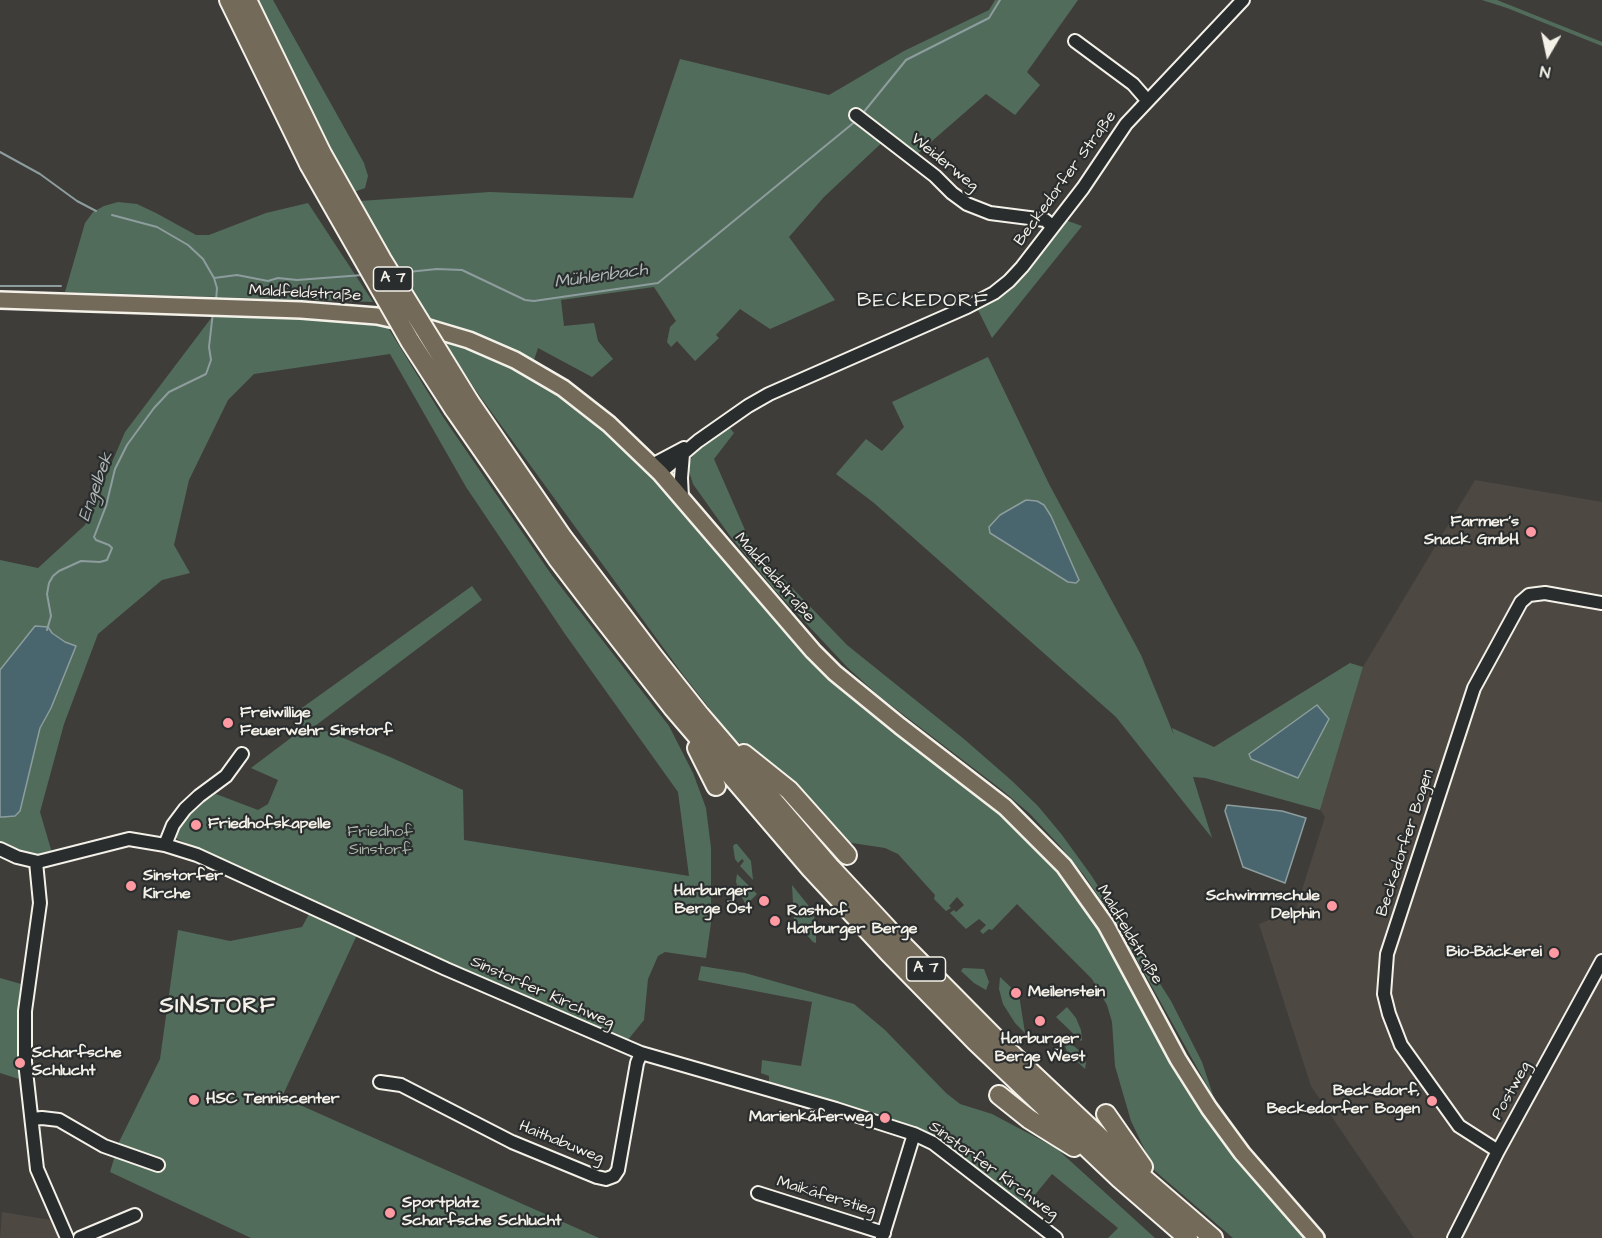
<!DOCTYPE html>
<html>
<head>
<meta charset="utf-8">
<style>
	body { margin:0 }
	#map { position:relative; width:1602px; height:1238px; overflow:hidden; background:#3f3d3a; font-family:"Architects Daughter",sans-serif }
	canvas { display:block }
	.north { position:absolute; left:1518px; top:24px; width:60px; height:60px; -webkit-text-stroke:4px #2a2d2e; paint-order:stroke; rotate:189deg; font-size:16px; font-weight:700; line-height:24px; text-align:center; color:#f4f1e8 }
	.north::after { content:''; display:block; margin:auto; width:21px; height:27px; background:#f4f1e8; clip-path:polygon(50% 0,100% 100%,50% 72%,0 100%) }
</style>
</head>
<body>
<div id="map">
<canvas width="1602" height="1238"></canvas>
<div class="north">N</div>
</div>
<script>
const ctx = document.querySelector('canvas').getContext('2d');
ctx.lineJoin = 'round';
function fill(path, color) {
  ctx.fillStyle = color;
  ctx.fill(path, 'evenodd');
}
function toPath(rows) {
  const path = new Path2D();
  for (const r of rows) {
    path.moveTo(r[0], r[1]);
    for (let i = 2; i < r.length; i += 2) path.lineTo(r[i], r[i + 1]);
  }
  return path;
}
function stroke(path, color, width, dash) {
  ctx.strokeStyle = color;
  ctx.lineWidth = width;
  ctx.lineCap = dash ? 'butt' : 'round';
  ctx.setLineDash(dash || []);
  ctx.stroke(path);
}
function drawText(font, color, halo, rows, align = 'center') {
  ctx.font = font + ' "Architects Daughter",sans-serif';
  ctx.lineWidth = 4.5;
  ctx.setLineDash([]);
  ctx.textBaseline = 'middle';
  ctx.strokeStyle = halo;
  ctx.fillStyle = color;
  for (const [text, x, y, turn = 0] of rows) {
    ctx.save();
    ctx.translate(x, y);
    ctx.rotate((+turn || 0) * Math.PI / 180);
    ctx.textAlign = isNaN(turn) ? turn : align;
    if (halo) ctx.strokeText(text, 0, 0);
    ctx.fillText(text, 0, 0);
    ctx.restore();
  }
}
const built = toPath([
	[1475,480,1602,502,1602,966,1561,1045,1602,975,1602,1238,1460,1238,1502,1157,1459,1238,1414,1238,1311,1086,1259,924,1296,909,1325,817,1320,810,1363,667],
	[2,1212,51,1220,59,1238,0,1238]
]);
const green = toPath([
	[258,0,273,0,364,163,368,176,365,188,354,192,338,165,310,111],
	[995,0,1078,0,1027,72,1040,85,1015,115,986,94,916,155,889,136,824,197,789,237,835,300,770,329,740,309,716,335,719,338,695,361,677,341,671,347,667,342,670,327,676,321,654,287,561,300,564,326,594,323,598,341,613,359,592,377,538,348,529,375,558,392,623,447,689,516,814,663,1003,812,1066,879,1107,941,1143,1013,1181,1077,1309,1238,1233,1238,1155,1171,1131,1121,1115,1066,1112,1022,1107,1005,1092,979,1017,904,992,930,989,929,983,934,980,931,986,925,979,919,966,929,950,913,954,910,956,912,964,905,957,897,949,906,951,908,946,911,934,899,935,895,898,854,885,848,852,843,838,838,794,789,731,736,681,672,479,395,416,299,360,201,490,192,633,198,680,59,829,95,904,51,989,10],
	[1482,0,1497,0,1602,42,1602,46,1507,8],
	[118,202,137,204,156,213,196,235,209,235,266,213,308,203,373,302,65,292,85,223,93,212,104,206],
	[1065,220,1082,226,992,338,978,310,999,297,1025,270],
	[215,313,384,321,443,417,551,574,669,726,693,773,706,808,711,848,711,923,706,958,665,952,658,956,648,979,644,1020,627,1041,465,971,362,924,282,1097,599,1238,251,1238,110,1172,119,1142,160,1059,178,930,230,941,302,927,315,903,177,839,175,830,198,806,216,794,258,810,268,804,278,780,251,768,296,734,299,710,472,586,482,600,311,729,326,731,390,757,463,790,464,840,689,876,678,792,565,634,466,487,390,354,254,374,228,400,189,480,174,545,190,573,162,580,98,634,64,724,40,812,52,853,35,859,0,845,0,817,3,817,27,782,40,728,51,708,75,646,65,642,52,633,48,627,39,627,0,670,0,560,38,568,85,525,125,432],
	[988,357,1049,484,1141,655,1174,735,1172,728,1214,747,1350,663,1363,667,1320,810,1205,778,1193,777,1212,838,1116,717,874,503,836,474,866,439,882,451,904,427,892,402],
	[728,426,734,433,714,459,752,546,847,645,964,739,1011,780,1038,806,1062,835,1091,875,1171,1001,1202,1062,1214,1098,1116,922,1084,875,1059,845,1029,813,1002,790,879,696,847,667,773,588,730,536,693,484,688,468,693,453],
	[735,844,737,844,751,861,753,880,740,866,744,861,742,859,738,863,735,859,733,846],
	[737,874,757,894,746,905,738,890,736,881],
	[792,885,812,910,816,924,816,943,813,942,794,920],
	[701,966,745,973,854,1004,885,1030,946,1093,960,1104,992,1114,1056,1148,1155,1238,1108,1238,1118,1228,1052,1174,1024,1208,932,1136,908,1125,769,1084,769,1076,761,1073,762,1060,801,1066,812,1002,698,980],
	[963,968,984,969,989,982,986,990,974,983,961,971],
	[1000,977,1019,995,1025,1033,1015,1023,1003,1004,999,989],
	[0,978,21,984,17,1037,22,1080,0,1073],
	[1067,1007,1076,1018,1081,1030,1082,1040,1081,1041,1056,1017],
	[1062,1036,1082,1053,1086,1063,1085,1069,1067,1052]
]);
const water = toPath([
	[1026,500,1037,501,1044,505,1051,516,1079,580,1076,583,1068,582,990,533,989,527,1000,515,1026,500],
	[35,626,48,627,52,633,65,642,76,646,51,708,40,728,20,811,15,816,3,817,0,817,0,670,35,626],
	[1317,705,1329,719,1298,778,1251,759,1249,754,1317,705],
	[1227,805,1282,811,1306,818,1285,883,1243,867,1225,811,1227,805]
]);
const stream = toPath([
	[863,113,906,60,989,18,1000,0],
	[0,152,40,174,77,201,96,211],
	[112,215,157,227,188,245,203,259,214,278,217,288,216,301],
	[398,273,437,269,462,270,525,300,534,301,658,283,857,120],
	[214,278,237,275,268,281,278,278,297,280,363,275],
	[0,286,61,286],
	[47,630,51,616,47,594,49,583,53,576,59,571,81,561,100,562,107,560,112,548,109,545,96,540,94,537,106,506,115,469,127,445,154,408,169,392,206,374,211,360,209,347,213,312]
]);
const minor = toPath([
	[1075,41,1133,84,1147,100],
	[856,115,935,176,952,193,967,204,990,213,1045,220,1053,227],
	[652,465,684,448],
	[660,473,698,441,748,406,769,394,967,307,994,293,1009,281,1022,267,1083,188,1126,124,1243,0],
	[682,498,681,478,683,454],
	[165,845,173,825,185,809,199,796,226,776,242,754],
	[0,849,17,857,38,862,129,839,165,845,197,855,446,969,641,1053,836,1109,914,1134,933,1143,1056,1238],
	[36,862,40,903,25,1011,25,1062,37,1169,67,1238],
	[380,1082,401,1085,512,1142,597,1177,606,1179,614,1176,618,1170,637,1063,641,1053],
	[32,1119,42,1118,59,1120,104,1146,158,1165],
	[1498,1151,1459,1126,1401,1045,1389,1014,1384,994,1387,954,1474,688,1521,602,1529,595,1545,593,1602,603],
	[758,1193,884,1233],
	[80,1238,135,1215],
	[882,1238,914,1134],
	[1454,1238,1498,1151,1602,961]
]);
const major = toPath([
	[0,300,301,310,377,316,422,326,469,340,515,360,563,388,609,424,660,473,813,651,835,673,900,726,1005,807,1064,866,1106,925,1178,1059,1209,1108,1242,1153,1316,1238]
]);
const highway = toPath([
	[229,0,309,164],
	[247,0,322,154],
	[469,401,563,538,653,656,700,715,831,868,899,941,1004,1047,1141,1176,1213,1238],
	[454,409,557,558,602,617,673,708,811,869,888,952,976,1042,1120,1179,1188,1238],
	[697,748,716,786],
	[744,754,789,790,847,855],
	[999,1095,1029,1119,1074,1147],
	[1106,1114,1143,1167]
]);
const highwayBridge = toPath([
	[322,154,382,260,469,401],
	[309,164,410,341,454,409]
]);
const markers = [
	[1531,532,6,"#ff9aa2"],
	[228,723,6,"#ff9aa2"],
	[196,825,6,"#ff9aa2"],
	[131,886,6,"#ff9aa2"],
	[764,901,6,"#ff9aa2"],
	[1332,906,6,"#ff9aa2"],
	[775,921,6,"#ff9aa2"],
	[1554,953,6,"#ff9aa2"],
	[1016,993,6,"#ff9aa2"],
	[1040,1021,6,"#ff9aa2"],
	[20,1063,6,"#ff9aa2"],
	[194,1100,6,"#ff9aa2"],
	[1432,1101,6,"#ff9aa2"],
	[885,1118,6,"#ff9aa2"],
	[390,1213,6,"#ff9aa2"]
];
const shields = [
	[393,279,39],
	[926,969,39]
];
const shieldNames = [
	["A 7",393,279],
	["A 7",926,969]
];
const streetNames = [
	["Weiderweg",944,163,39],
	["Beckedorfer Straße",1066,179,-54],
	["Maldfeldstraße",305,294,3],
	["Maldfeldstraße",774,578,49],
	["Beckedorfer Bogen",1406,843,-72],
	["Maldfeldstraße",1129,935,59],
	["Sinstorfer Kirchweg",542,993,24],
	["Postweg",1512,1091,-61],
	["Haithabuweg",561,1143,22],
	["Sinstorfer Kirchweg",993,1171,36],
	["Maikäferstieg",826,1197,17]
];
const poiNames = [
	["Farmer's",1519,523,"right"],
	["Snack GmbH",1519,541,"right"],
	["Freiwillige",240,714],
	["Feuerwehr Sinstorf",240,732],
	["Friedhofskapelle",208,825],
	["Sinstorfer",143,877],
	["Kirche",143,895],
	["Harburger",752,892,"right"],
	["Berge Ost",752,910,"right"],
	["Schwimmschule",1320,897,"right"],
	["Delphin",1320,915,"right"],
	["Rasthof",787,912],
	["Harburger Berge",787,930],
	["Bio-Bäckerei",1542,953,"right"],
	["Meilenstein",1028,993],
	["Harburger",1040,1040,"center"],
	["Berge West",1040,1058,"center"],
	["Scharfsche",32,1054],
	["Schlucht",32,1072],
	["Beckedorf,",1420,1092,"right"],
	["Beckedorfer Bogen",1420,1110,"right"],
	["HSC Tenniscenter",206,1100],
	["Marienkäferweg",873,1118,"right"],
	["Sportplatz",402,1204],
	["Scharfsche Schlucht",402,1222]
];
const parkNames = [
	["Friedhof",380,833],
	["Sinstorf",380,851]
];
const waterNames = [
	["Mühlenbach",601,277,-8],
	["Engelbek",97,487,-70]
];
const quarterNames = [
	["BECKEDORF",923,302]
];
const districtNames = [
	["SINSTORF",218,1007]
];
fill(built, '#4d4842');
fill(green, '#526c5b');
fill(water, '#49656d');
stroke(water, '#8d9d9e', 1.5);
stroke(stream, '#8d9d9e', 2);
stroke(minor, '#f4f1e8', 16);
stroke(major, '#f4f1e8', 20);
stroke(highway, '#f4f1e8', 22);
stroke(minor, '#2a2d2e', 12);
stroke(major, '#746a5a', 15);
stroke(highway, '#746a5a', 18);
stroke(highwayBridge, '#f4f1e8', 22, []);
stroke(highwayBridge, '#746a5a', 18);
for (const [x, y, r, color] of markers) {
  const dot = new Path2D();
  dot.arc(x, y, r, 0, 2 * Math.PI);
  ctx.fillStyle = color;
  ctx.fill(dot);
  stroke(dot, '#2a2d2e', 2);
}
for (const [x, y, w] of shields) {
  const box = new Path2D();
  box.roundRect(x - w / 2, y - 12, w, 24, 4.5);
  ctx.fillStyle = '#2a2d2e';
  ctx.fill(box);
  stroke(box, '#f4f1e8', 1.5);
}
drawText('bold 15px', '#f4f1e8', null, shieldNames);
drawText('16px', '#f4f1e8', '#2a2d2e', streetNames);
drawText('bold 16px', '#f4f1e8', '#2a2d2e', poiNames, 'left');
drawText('16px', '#abb5a9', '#2a2d2e', parkNames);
drawText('italic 18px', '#b0b9b7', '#2a2d2e', waterNames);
ctx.letterSpacing = '1.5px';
drawText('20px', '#f4f1e8', '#2a2d2e', quarterNames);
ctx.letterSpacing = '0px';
ctx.letterSpacing = '1.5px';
drawText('bold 22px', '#f4f1e8', '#2a2d2e', districtNames);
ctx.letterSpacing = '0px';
</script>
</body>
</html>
